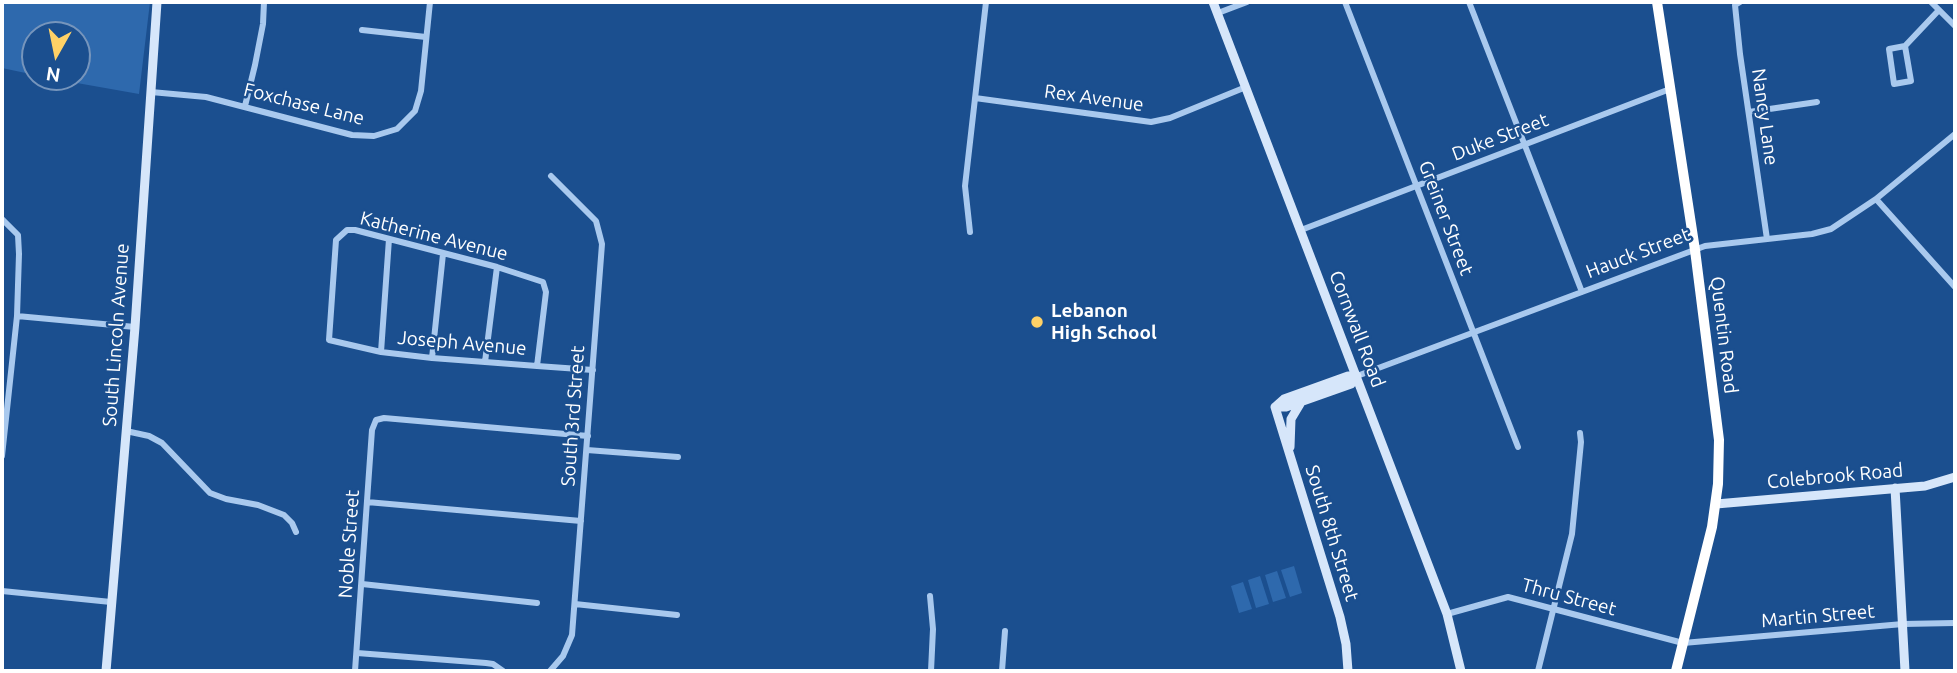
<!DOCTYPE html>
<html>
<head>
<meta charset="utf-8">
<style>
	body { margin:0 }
	#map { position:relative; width:1957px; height:673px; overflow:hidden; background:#1b4f8f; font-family:Ubuntu,sans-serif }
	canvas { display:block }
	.frame { position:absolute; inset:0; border:4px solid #fff; pointer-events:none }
	.north { position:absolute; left:21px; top:21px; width:70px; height:70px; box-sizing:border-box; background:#1b4f8f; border:2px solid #7695bc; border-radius:50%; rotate:189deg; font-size:19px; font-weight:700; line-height:28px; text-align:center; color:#fff }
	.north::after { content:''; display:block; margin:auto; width:24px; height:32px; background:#ffd166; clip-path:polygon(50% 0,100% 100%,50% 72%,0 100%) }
</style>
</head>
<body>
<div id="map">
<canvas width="1957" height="673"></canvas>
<div class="frame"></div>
<div class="north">N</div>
</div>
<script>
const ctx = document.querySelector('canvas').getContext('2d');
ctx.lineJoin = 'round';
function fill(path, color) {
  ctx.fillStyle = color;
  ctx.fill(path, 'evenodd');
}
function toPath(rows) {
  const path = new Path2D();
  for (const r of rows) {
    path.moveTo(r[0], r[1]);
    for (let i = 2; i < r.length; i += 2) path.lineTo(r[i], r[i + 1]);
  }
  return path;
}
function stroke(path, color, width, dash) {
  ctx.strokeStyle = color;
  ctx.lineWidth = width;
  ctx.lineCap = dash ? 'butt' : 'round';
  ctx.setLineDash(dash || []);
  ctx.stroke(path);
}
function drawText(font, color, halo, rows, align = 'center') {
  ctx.font = font + ' Ubuntu,sans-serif';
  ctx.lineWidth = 5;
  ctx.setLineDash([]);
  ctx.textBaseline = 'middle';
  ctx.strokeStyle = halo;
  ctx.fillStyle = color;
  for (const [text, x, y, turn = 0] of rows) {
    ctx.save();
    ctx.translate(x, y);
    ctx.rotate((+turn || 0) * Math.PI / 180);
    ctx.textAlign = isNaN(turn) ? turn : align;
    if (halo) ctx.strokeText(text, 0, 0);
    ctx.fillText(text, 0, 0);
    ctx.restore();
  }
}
const green = toPath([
	[2,2,150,2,139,94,43,77,77,77,77,35,35,35,35,75,2,68],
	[1294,566,1302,593,1290,597,1281,570],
	[1277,571,1286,598,1273,602,1265,575],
	[1260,576,1269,604,1256,608,1248,580],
	[1243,582,1252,609,1239,613,1231,586]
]);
const street = toPath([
	[1345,2,1518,447],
	[1469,2,1582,292],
	[1740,2,1735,5,1740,54,1767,239],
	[1931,2,1955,26],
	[1218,13,1247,2],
	[362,30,426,37],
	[1905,46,1911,81,1894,84,1889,49,1905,46,1939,10],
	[151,92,206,97,352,135,374,136,397,129,415,111,421,91,430,2],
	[975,98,1151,122,1170,118,1246,87],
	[245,106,255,65,263,24,264,2],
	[1749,112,1817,102],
	[1876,199,1955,287],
	[2,219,18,235,19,254,17,316,2,456],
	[1301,230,1670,89],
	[970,232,965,186,986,2],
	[17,316,135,327],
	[381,352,389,239],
	[432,358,443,254],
	[485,362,497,267],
	[537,366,546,292,543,282,497,267,355,230,347,230,336,240,329,340,381,352,432,358,485,362,537,366,593,370],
	[1357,376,1705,246,1812,234,1831,229,1876,199,1955,134],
	[126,431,149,436,162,443,210,493,226,499,258,505,284,515,292,523,296,532],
	[587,450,678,457],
	[367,502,581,521],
	[362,584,537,603],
	[2,591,111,602],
	[930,596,933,629,931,671],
	[575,604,677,615],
	[1447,614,1508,597,1683,643,1903,624,1955,623],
	[357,653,486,663,493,664,503,671],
	[355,671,372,430,376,420,384,418,588,436],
	[550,671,563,656,572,635,602,244,596,221,551,176],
	[1002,671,1005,631],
	[1538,671,1572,534,1581,442,1580,433]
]);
const secondary = toPath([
	[1213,2,1447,614,1461,671],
	[1275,407,1340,617,1346,644,1348,671],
	[1275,407,1286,407,1351,384,1357,376],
	[1275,407,1284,399,1348,376,1357,376],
	[1290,447,1291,419,1300,404],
	[1895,488,1905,671],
	[1716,504,1925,486,1955,477],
	[106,671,135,327,157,2]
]);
const highway = toPath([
	[1657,2,1695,250,1719,440,1718,484,1712,527,1676,671]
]);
const markers = [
	[1037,322,7,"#ffd166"]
];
const streetNames = [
	["Rex Avenue",1094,98,8],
	["Foxchase Lane",304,104,14],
	["Nancy Lane",1765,117,82],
	["Duke Street",1500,137,-21],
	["Greiner Street",1446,218,69],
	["Katherine Avenue",434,236,14],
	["Hauck Street",1638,253,-21],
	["Cornwall Road",1357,329,69],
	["South Lincoln Avenue",116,335,-86],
	["Quentin Road",1724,335,83],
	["Joseph Avenue",462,343,5],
	["South 3rd Street",573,416,-86],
	["Colebrook Road",1835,476,-5],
	["South 8th Street",1332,533,73],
	["Noble Street",349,544,-86],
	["Thru Street",1569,597,15],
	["Martin Street",1818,616,-5]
];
const poiNames = [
	["Lebanon",1051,311],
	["High School",1051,333]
];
fill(green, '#2e69ad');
stroke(street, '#a9c9ee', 6);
stroke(secondary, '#d6e6fa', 9);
stroke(highway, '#fff', 10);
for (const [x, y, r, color] of markers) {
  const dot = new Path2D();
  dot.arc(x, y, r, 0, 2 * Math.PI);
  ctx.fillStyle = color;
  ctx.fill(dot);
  stroke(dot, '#1b4f8f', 2.5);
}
drawText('19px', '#fff', '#1b4f8f', streetNames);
drawText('bold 19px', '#fff', '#1b4f8f', poiNames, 'left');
</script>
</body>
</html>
